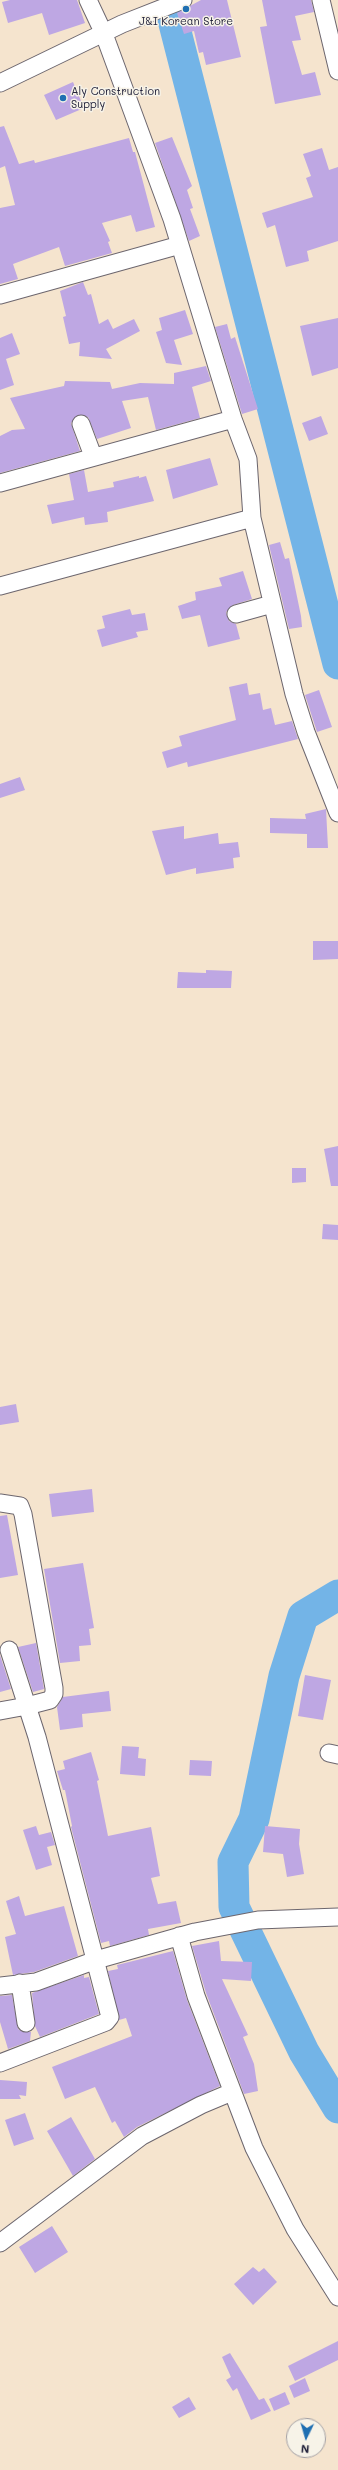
<!DOCTYPE html>
<html>
<head>
<meta charset="utf-8">
<style>
	body { margin:0 }
	#map { position:relative; width:338px; height:2470px; overflow:hidden; background:#f5e4ce; font-family:Mali,sans-serif }
	canvas { display:block }
	.north { position:absolute; left:286px; top:2418px; width:40px; height:40px; box-sizing:border-box; background:#f7f3e8; border:1px solid #a29fa3; border-radius:50%; rotate:185deg; font-size:11px; font-weight:700; line-height:16px; text-align:center; color:#22223b }
	.north::after { content:''; display:block; margin:auto; width:14px; height:18px; background:#1f6fb2; clip-path:polygon(50% 0,100% 100%,50% 72%,0 100%) }
</style>
</head>
<body>
<div id="map">
<canvas width="338" height="2470"></canvas>
<div class="north">N</div>
</div>
<script>
const ctx = document.querySelector('canvas').getContext('2d');
ctx.lineJoin = 'round';
function toPath(rows) {
  const path = new Path2D();
  for (const r of rows) {
    path.moveTo(r[0], r[1]);
    for (let i = 2; i < r.length; i += 2) path.lineTo(r[i], r[i + 1]);
  }
  return path;
}
function stroke(path, color, width, dash) {
  ctx.strokeStyle = color;
  ctx.lineWidth = width;
  ctx.lineCap = dash ? 'butt' : 'round';
  ctx.setLineDash(dash || []);
  ctx.stroke(path);
}
function fill(path, color) {
  ctx.fillStyle = color;
  ctx.fill(path, 'evenodd');
}
function drawText(font, color, halo, rows, align = 'center') {
  ctx.font = font + ' Mali,sans-serif';
  ctx.lineWidth = 3;
  ctx.setLineDash([]);
  ctx.textBaseline = 'middle';
  ctx.strokeStyle = halo;
  ctx.fillStyle = color;
  for (const [text, x, y, turn = 0] of rows) {
    ctx.save();
    ctx.translate(x, y);
    ctx.rotate((+turn || 0) * Math.PI / 180);
    ctx.textAlign = isNaN(turn) ? turn : align;
    if (halo) ctx.strokeText(text, 0, 0);
    ctx.fillText(text, 0, 0);
    ctx.restore();
  }
}
const river = toPath([
	[173,20,338,664],
	[338,1595,303,1616,284,1676,254,1819,233,1862,234,1907,304,2052,338,2108]
]);
const building = toPath([
	[10,0,77,0,85,23,49,35,42,13,8,23,2,2],
	[201,0,227,0,241,57,206,65,203,52,199,53,194,31,184,34,177,13],
	[262,0,311,0,314,12,295,16,301,40,292,41,302,75,315,72,321,95,275,104,260,27,267,26],
	[73,82,84,108,56,120,44,95],
	[4,126,19,164,34,160,35,163,129,138,133,152,135,152,155,227,136,232,131,215,102,223,110,241,108,242,112,253,65,266,59,247,13,264,18,279,0,284,0,208,15,205,5,166,0,168,0,127],
	[172,137,192,186,187,190,193,208,190,209,200,236,189,241,155,143],
	[322,148,329,170,338,167,338,241,307,251,309,261,286,267,275,225,267,228,262,213,313,197,306,178,311,176,303,154],
	[83,282,88,295,91,294,99,324,108,319,113,329,134,319,140,331,106,349,112,359,79,356,80,342,69,344,63,317,66,316,60,291],
	[185,310,193,334,174,340,182,365,166,363,156,332,162,330,159,318],
	[338,318,338,368,312,376,300,326],
	[227,324,231,339,235,337,258,409,242,414,215,327],
	[12,333,20,354,6,359,14,385,0,390,0,338],
	[206,366,211,381,192,387,200,418,156,430,148,397,122,401,131,428,97,439,88,417,78,415,71,423,80,451,0,473,0,436,12,430,25,429,10,398,64,386,65,381,110,382,112,389,140,383,174,384,174,373],
	[321,416,328,434,309,441,302,423],
	[210,458,218,485,173,499,166,470],
	[84,470,88,492,114,487,113,482,139,476,139,478,146,476,154,501,107,512,108,522,85,525,84,517,52,524,47,505,74,500,69,474],
	[280,542,285,559,289,558,301,616,302,627,289,629,269,545],
	[243,571,252,599,233,605,226,612,229,621,236,624,240,639,208,647,200,615,182,619,178,606,196,600,195,592,222,586,219,578],
	[130,609,132,615,145,613,148,630,136,632,138,637,102,647,97,630,105,628,102,616],
	[247,683,249,695,260,693,263,710,271,708,275,725,292,721,298,739,188,767,187,762,167,768,162,752,182,746,179,736,236,720,229,687],
	[319,690,332,727,317,732,305,695],
	[20,777,25,790,0,798,0,784],
	[326,809,328,848,307,848,307,834,270,833,270,818,306,819,305,814],
	[184,826,184,839,218,833,219,844,238,842,240,857,233,858,234,868,196,874,196,868,166,875,152,831],
	[313,941,338,941,338,959,313,960],
	[206,970,232,971,231,988,177,988,178,972,206,973],
	[338,1146,338,1186,331,1186,324,1149],
	[292,1168,306,1168,306,1182,292,1183],
	[323,1224,338,1225,338,1240,322,1239],
	[16,1404,19,1422,0,1425,0,1407],
	[92,1489,94,1512,52,1517,49,1494],
	[7,1515,18,1575,0,1578,0,1516],
	[83,1563,94,1628,89,1629,91,1645,79,1646,80,1661,60,1663,44,1569],
	[36,1643,44,1689,33,1692,18,1647],
	[0,1655,11,1689,0,1692],
	[305,1675,331,1680,323,1720,298,1716],
	[109,1691,111,1711,82,1714,83,1727,60,1730,57,1707,63,1697],
	[122,1746,139,1747,138,1758,146,1759,145,1776,120,1774],
	[91,1752,99,1780,97,1781,108,1836,151,1827,160,1876,151,1878,158,1904,176,1901,181,1923,148,1929,149,1935,110,1946,109,1941,101,1943,71,1827,72,1826,65,1790,63,1790,57,1771,65,1769,63,1761],
	[190,1760,212,1761,211,1776,189,1775],
	[36,1826,39,1835,51,1832,55,1845,47,1847,52,1865,36,1870,23,1830],
	[265,1826,300,1829,299,1844,304,1874,287,1877,283,1854,263,1852],
	[19,1896,25,1916,64,1906,78,1956,34,1972,13,1975,5,1937,16,1934,6,1901],
	[219,1941,221,1961,252,1962,251,1981,222,1979,248,2035,243,2037,254,2064,258,2091,244,2094,206,1993,192,1946],
	[173,1951,187,2000,220,2086,137,2127,124,2137,115,2121,112,2123,95,2087,65,2099,52,2067,132,2036,126,2018,119,2020,108,1971,118,1969,117,1965],
	[84,1975,84,1978,89,1977,99,2014,40,2037,35,2026,32,1993],
	[12,1995,18,2029,23,2032,31,2032,30,2041,8,2049,0,2022,0,1996],
	[0,2080,27,2082,26,2096,19,2095,21,2099,0,2099],
	[25,2113,34,2139,14,2146,5,2120],
	[71,2117,95,2159,73,2176,47,2131],
	[52,2226,68,2252,35,2273,19,2247],
	[253,2267,259,2272,264,2268,277,2282,253,2305,234,2284],
	[338,2341,338,2360,295,2381,288,2366],
	[230,2353,259,2400,264,2398,271,2411,251,2420,237,2388,233,2391,226,2380,231,2377,222,2357],
	[305,2378,310,2391,294,2398,289,2386],
	[285,2392,290,2404,274,2411,269,2399],
	[189,2397,196,2409,179,2418,172,2407]
]);
const minor = toPath([
	[88,0,104,34,172,219,233,419,248,459,252,518,294,694,306,732,338,813],
	[321,0,338,71],
	[0,83,122,24,183,0],
	[0,295,180,245],
	[81,424,93,456],
	[0,483,233,419],
	[0,586,252,518],
	[236,614,272,604],
	[0,1503,20,1506,23,1514,54,1688,54,1694,50,1700,27,1706,9,1650],
	[0,1711,27,1706,37,1737,110,2017,106,2022,0,2063],
	[329,1753,338,1755],
	[179,1936,196,1996,254,2148,295,2229,338,2297],
	[20,1983,26,2023],
	[0,1986,36,1982,96,1960,195,1932,258,1920,338,1917],
	[0,2243,142,2136,201,2105,232,2092]
]);
const markers = [
	[186,9,4,"#1f6fb2"],
	[63,98,4,"#1f6fb2"]
];
const poiNames = [
	["J&I Korean Store",186,22],
	["Aly Construction",71,92,"left"],
	["Supply",71,105,"left"]
];
stroke(river, '#73b4e7', 31);
fill(building, '#bea7e3');
stroke(minor, '#6c666e', 19);
stroke(minor, '#fff', 17);
for (const [x, y, r, color] of markers) {
  const dot = new Path2D();
  dot.arc(x, y, r, 0, 2 * Math.PI);
  ctx.fillStyle = color;
  ctx.fill(dot);
  stroke(dot, '#f7f3e8', 1.5);
}
drawText('11px', '#22223b', '#f7f3e8', poiNames);
</script>
</body>
</html>
